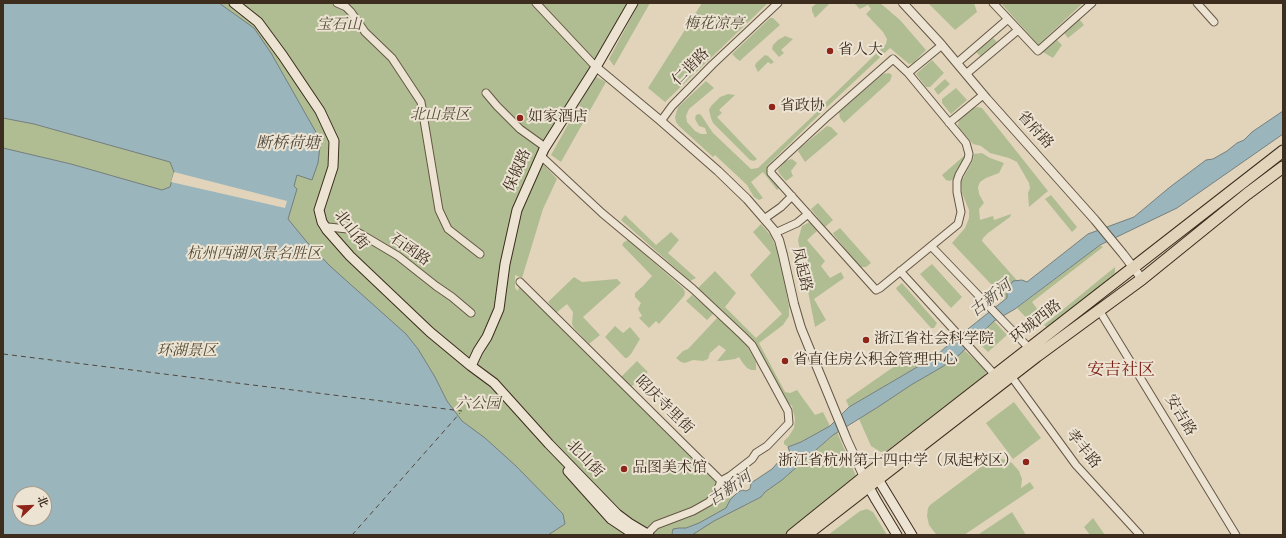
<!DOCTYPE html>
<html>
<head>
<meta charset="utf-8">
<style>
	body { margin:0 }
	#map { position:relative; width:1286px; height:538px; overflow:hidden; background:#e1d4bb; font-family:"Sorts Mill Goudy","Noto Serif SC",serif }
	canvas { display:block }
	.frame { position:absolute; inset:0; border:4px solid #3d2d1e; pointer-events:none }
	.north { position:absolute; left:12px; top:486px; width:40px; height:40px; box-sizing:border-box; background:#ece3d3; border:1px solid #a69a8b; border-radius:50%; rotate:67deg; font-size:11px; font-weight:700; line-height:16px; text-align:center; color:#3d2d1e }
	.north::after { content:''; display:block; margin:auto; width:14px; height:18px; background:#8f2418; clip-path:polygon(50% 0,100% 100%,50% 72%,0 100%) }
</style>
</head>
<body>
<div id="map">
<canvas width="1286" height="538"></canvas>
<div class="frame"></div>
<div class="north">北</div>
</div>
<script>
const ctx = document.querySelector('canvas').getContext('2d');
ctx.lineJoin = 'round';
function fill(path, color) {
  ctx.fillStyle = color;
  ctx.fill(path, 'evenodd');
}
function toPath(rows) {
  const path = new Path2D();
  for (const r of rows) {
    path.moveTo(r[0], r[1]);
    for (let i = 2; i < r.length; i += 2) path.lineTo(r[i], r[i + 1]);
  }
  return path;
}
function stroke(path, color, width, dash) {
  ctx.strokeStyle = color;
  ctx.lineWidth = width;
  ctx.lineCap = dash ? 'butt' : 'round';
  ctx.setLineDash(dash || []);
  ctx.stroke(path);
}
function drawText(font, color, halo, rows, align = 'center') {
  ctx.font = font + ' "Sorts Mill Goudy","Noto Serif SC",serif';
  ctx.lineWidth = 4;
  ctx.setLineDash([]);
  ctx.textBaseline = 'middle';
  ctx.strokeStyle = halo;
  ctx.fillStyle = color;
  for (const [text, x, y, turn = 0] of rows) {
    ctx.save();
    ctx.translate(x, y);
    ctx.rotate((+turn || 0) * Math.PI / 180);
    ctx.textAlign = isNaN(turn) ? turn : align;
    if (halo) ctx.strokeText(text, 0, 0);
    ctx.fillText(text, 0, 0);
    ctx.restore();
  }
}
const green = toPath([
	[3,3,635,3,553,141,544,165,557,179,543,209,522,278,515,275,515,288,518,291,520,282,721,481,744,506,761,497,765,492,782,480,837,432,856,476,784,535,3,535],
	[20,494,44,494,44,518,20,518],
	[639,3,650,3,614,66,609,59],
	[702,3,768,3,665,102,648,88],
	[817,3,830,3,815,18,812,11,812,7],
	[854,3,880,3,900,20,926,50,913,63,909,64,890,48,826,108,823,105,886,44,887,39,883,32,866,14,871,9,868,5,860,9],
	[928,3,974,3,977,12,955,30],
	[1001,3,1083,3,1038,45],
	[770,18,773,18,780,25,743,58,740,61,737,59,732,54],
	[1079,19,1084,25,1068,38,1064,33],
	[785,36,793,39,781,50,784,53,779,57,772,49,773,45,778,40],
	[993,38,997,42,980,56,976,52],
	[1057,40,1062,45,1053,58,1043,52],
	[765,55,768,56,774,62,771,64,768,62,758,72,755,66,756,63],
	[932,60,944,73,930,87,926,87,916,74],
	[889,73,892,75,890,81,844,123,840,118,839,112,883,74],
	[595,76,606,82,561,162,551,155],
	[945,79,950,84,938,95,934,89],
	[706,81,714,88,689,109,686,116,687,122,695,131,701,134,707,134,705,128,699,126,695,119,696,115,699,114,701,115,713,133,751,169,758,168,819,110,821,113,767,166,781,187,777,190,763,172,751,182,763,198,759,200,754,197,747,185,715,155,713,157,679,126,676,122,675,117,678,107],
	[956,88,967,100,951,114,942,103,942,99],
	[728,94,735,95,719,110,722,113,717,117,757,159,754,161,750,160,713,123,711,118,709,110,711,106,720,97],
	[978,107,982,108,1048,191,1029,207,1028,193,1030,188,1029,183,1017,162,1009,158,990,153,981,146,973,144,960,129,958,125,959,120,973,108],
	[827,126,831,127,838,134,805,162,798,151,800,148],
	[982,153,990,158,1004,163,999,173,986,178,980,182,978,187,979,194,984,203,979,209,980,220,993,216,994,220,1011,214,1010,217,988,233,983,238,982,241,1021,285,1020,287,1005,299,952,243,965,228,969,218,969,210,962,193,961,182,973,160,974,154],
	[965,155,964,161,957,169,953,179,950,181,946,180,942,175],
	[792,159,797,163,791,171,793,176,786,181,779,173,778,170,785,161],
	[1051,195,1077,227,1072,232,1045,199],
	[818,203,833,220,825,227,811,209],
	[625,215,656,245,671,232,679,240,668,253,696,278,690,281,621,220],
	[810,222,817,231,807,240,825,261,821,266,830,278,841,272,844,278,814,299,826,320,815,327,798,240,802,226],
	[761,224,771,236,780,257,789,307,789,316,783,325,759,343,785,392,790,393,797,390,815,415,823,412,830,426,801,442,788,447,784,444,784,441,789,436,794,428,795,419,792,406,788,403,782,394,754,343,698,288,715,271,736,293,725,307,756,338,782,314,750,275,771,253,753,232],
	[840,228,871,263,866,267,860,267,858,265,834,235,833,233],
	[628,240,683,288,685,292,684,296,659,324,656,321,649,328,639,318,642,316,638,309,641,303,635,297,635,293,643,286,652,276,622,245,624,242],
	[1100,245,1103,247,1032,302,1038,310,1037,320,1032,324,1017,308],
	[932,264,962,297,951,308,920,274],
	[1115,267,1115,273,1048,328,1044,325],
	[574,277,582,282,617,279,621,283,583,317,600,335,589,344,574,328,572,324,573,312,567,304,556,313,548,302],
	[902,283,937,323,934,328,931,328,897,290,896,288],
	[692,295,714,313,707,320,686,301],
	[718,317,745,342,756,362,756,370,751,370,747,368,742,362,739,357,735,359,721,361,717,361,726,350,719,345,710,353,708,359,703,361,693,360,685,363,681,362,676,358,683,351,688,349],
	[994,321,1007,335,988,352,975,339],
	[615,326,623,333,630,327,640,339,631,354,627,358,625,358,605,337],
	[964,350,987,371,984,376,887,451,881,452,871,446,859,419,911,385,942,367],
	[915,352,926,362,849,407,846,400],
	[637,361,648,372,631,387,621,377],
	[1014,402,1041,438,1013,459,986,423],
	[1003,459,1012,463,1019,471,1022,479,1021,488,1030,482,1034,488,964,535,937,535,935,533,929,525,927,516,928,508,930,505,985,464,993,460],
	[867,509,873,512,887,535,828,535,860,511],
	[1012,512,1026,535,980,535,979,534],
	[1093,518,1105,535,1090,535,1084,527]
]);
const water = toPath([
	[3,3,219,3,254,28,271,53,317,134,320,146,318,163,312,180,297,175,294,186,297,189,288,219,306,241,330,266,406,334,418,349,435,377,447,401,462,421,485,438,516,466,563,514,565,524,548,535,3,535,3,148,71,164,162,190,170,187,174,172,170,162,34,124,3,118,3,3],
	[20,494,44,494,44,518,20,518,20,494],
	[1283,111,1283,134,1177,208,1100,245,1015,309,994,321,959,355,942,367,911,385,878,407,833,435,782,480,765,492,761,497,714,521,692,535,673,535,672,533,673,529,679,528,686,528,699,523,726,508,730,500,737,493,742,490,746,491,750,489,751,483,772,469,780,460,787,458,790,453,788,447,801,442,830,426,849,407,936,356,949,344,1007,298,1007,289,1013,281,1022,280,1027,282,1088,234,1134,217,1170,187,1206,160,1213,159,1227,151,1237,143,1244,140,1252,132,1283,111]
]);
const pier = toPath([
	[174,172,287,201,285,208,171,182]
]);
const ferry = toPath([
	[3,354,462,411],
	[352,535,460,413]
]);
const minor = toPath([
	[337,3,346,7,351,12,365,32,392,58,421,102,439,210,448,229,480,254],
	[536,3,596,67],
	[993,3,1038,51,1092,3],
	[1197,3,1214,22],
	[893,59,908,73,966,143,969,154,968,159,959,175,957,181,957,192,961,212,958,224,880,288,876,290,771,173,771,169,828,116,893,59],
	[957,63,1008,19],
	[908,73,942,45],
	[966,74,1018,30],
	[486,93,497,106,520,129,545,147],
	[661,121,672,106,712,65,778,3],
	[949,123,983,95],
	[541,156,602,213,693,289,742,335,752,345,769,376,788,411,789,423,767,446,756,453,752,459,730,476,721,481],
	[764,219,781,207,792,196],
	[327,230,328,227,348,229,361,234,398,256,436,286,452,297,471,313],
	[775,233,797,223,808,214],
	[931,246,1029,348],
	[900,271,995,375],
	[520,282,721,481,716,494,709,502,693,511,656,525,647,534],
	[1099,310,1236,535],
	[1011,376,1076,465,1140,535]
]);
const tertiary = toPath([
	[903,3,940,43,987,99,1095,220,1123,254,1142,279],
	[596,67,661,121,718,171,747,199,773,229,779,240,783,255,794,304,801,328,847,440,864,477]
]);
const secondary = toPath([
	[234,3,258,22,283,56,320,111,334,141,333,167,319,210,322,222,327,230,350,256,430,332,471,366,494,383,549,444,617,514,629,523,649,535],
	[471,366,478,351,487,337,499,309,505,264,517,210,544,149,596,67,633,3],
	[568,471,611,519,635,535],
	[873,478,878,479,912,535],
	[866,482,876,500,897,535]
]);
const primary = toPath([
	[792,535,864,477,1283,151],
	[806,535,1037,356,1142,279,1247,194,1283,167]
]);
const markers = [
	[830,51,4,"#8f2418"],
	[772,107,4,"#8f2418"],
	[520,118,4,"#8f2418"],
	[866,340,4,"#8f2418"],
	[785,361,4,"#8f2418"],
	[1026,462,4,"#8f2418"],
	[624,469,4,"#8f2418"]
];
const parkNames = [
	["梅花凉亭",714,25],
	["宝石山",339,26],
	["北山景区",440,116],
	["杭州西湖风景名胜区",254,255],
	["环湖景区",187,352],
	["六公园",478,405]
];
const poiNames = [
	["省人大",838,51],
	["省政协",780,107],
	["如家酒店",528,118],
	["浙江省社会科学院",874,340],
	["省直住房公积金管理中心",793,361],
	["浙江省杭州第十四中学（凤起校区）",1018,462,"right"],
	["品图美术馆",632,469]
];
const streetNames = [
	["仁谐路",692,68,-45],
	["省府路",1034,131,48],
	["保俶路",519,171,-66],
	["北山街",350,231,52],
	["石函路",409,251,35],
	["凤起路",800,270,77],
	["环城西路",1037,323,-38],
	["昭庆寺里街",663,406,45],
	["安吉路",1179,416,59],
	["孝丰路",1082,450,51],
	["北山街",584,460,46]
];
const waterNames = [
	["断桥荷塘",288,145],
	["古新河",992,300,-38],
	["古新河",731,490,-34]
];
const quarterNames = [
	["安吉社区",1121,372]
];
fill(green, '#b0bd92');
fill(water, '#9bb5bc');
stroke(water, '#757f7d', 1);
fill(pier, '#e1d4bb');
stroke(ferry, '#50483e', 1, [5, 4]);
stroke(minor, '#665745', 9);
stroke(tertiary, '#665745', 10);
stroke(secondary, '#3d2d1e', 11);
stroke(primary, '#3d2d1e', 13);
stroke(minor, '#ece3d3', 7);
stroke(tertiary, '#ece3d3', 8);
stroke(secondary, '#ece3d3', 9);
stroke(primary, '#e1d4bb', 11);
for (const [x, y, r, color] of markers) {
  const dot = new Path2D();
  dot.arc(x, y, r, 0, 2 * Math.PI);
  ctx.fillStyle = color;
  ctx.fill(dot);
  stroke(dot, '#ece3d3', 1.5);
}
drawText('italic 15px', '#544a35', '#ece3d3', parkNames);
drawText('15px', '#3d2d1e', '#ece3d3', poiNames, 'left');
drawText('15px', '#3d2d1e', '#ece3d3', streetNames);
drawText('italic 16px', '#50483e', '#ece3d3', waterNames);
drawText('17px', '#7a1f14', '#ece3d3', quarterNames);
</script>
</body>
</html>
